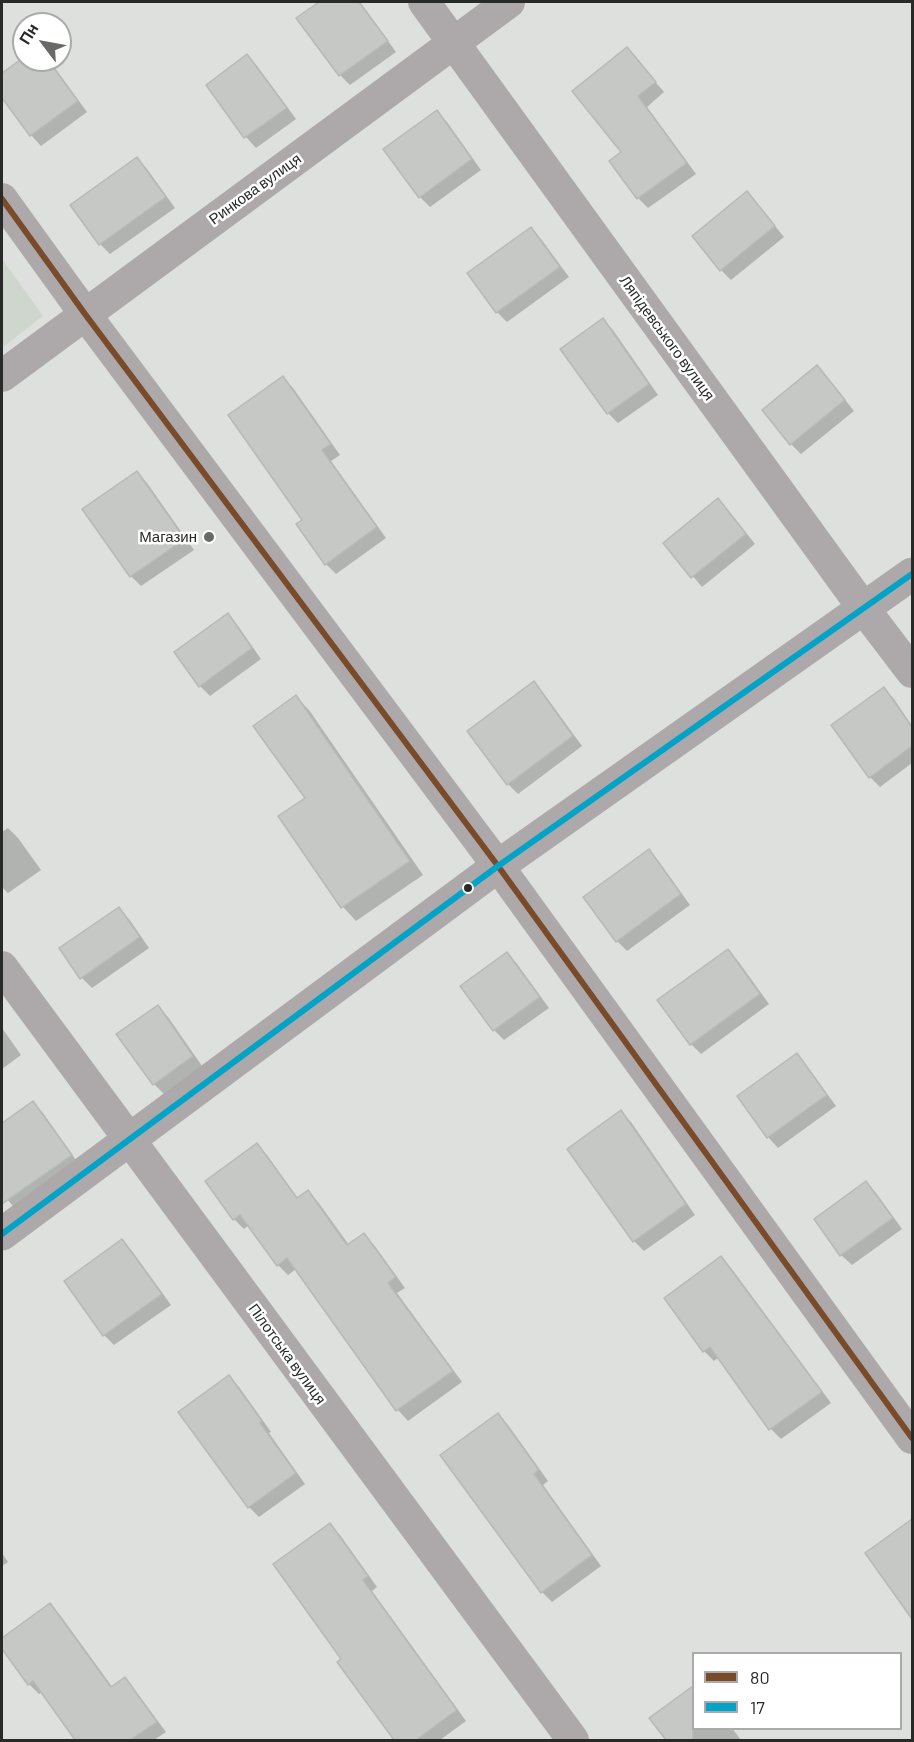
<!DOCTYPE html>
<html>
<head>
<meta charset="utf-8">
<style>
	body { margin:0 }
	#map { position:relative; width:914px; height:1742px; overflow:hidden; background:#dde0dc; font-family:Barlow,sans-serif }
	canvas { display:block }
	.frame { position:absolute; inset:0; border:3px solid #282a27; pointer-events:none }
	.legend { position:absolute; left:692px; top:1652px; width:210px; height:78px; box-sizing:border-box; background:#fff; border:2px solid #a9aaa9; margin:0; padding:8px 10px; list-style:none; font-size:18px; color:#282a27 }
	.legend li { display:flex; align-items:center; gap:12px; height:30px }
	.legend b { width:30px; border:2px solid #a9aaa9 }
	.north { position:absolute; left:12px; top:12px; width:60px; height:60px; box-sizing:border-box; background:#fff; border:2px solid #a9aaa9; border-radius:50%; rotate:302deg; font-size:16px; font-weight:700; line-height:24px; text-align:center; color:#282a27 }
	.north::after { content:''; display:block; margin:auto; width:21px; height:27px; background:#676a66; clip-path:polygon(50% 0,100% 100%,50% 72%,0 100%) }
</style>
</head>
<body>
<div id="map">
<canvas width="914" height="1742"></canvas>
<div class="frame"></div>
<ul class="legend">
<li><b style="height:8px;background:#7a4b2a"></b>80</li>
<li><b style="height:8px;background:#02a3c6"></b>17</li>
</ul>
<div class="north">Пн</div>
</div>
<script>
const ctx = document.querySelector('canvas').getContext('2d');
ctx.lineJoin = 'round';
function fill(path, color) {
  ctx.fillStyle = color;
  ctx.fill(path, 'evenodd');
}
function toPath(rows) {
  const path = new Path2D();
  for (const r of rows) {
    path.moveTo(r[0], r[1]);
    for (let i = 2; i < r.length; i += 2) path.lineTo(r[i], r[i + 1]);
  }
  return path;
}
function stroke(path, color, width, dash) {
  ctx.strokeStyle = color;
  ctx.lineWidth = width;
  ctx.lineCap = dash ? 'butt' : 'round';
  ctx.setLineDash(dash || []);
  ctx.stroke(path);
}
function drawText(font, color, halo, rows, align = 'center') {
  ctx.font = font + ' Barlow,sans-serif';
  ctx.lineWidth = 5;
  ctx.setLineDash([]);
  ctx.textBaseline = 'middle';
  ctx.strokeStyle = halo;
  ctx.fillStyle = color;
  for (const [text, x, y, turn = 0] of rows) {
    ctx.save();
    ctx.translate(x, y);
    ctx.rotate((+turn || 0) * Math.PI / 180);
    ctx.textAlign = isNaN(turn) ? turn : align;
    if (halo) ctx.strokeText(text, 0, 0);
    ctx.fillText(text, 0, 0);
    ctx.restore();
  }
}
const built = toPath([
	[2,259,43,316,2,348]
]);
const shadow = toPath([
	[322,2,360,2,396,52,350,85,340,75,299,18],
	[627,49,664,92,647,107,696,174,648,208,638,198,611,161,623,152],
	[247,56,257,66,296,119,256,148,246,137,208,85],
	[24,59,49,60,87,112,41,146,31,135,2,95,2,75],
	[437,112,447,122,481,170,430,207,420,197],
	[137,159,147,169,175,208,110,254,100,244,72,205],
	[757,204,784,237,731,280,721,270],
	[531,229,541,239,569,277,507,322,497,312],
	[603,320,613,330,658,395,618,423,608,413,562,349],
	[827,377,854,411,801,454,791,444],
	[283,378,293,388,340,455,331,461,386,538,336,574,326,564,304,520],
	[137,473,147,483,194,550,141,586,131,576],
	[728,510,755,544,702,587,665,543],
	[228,615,238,626,261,659,210,696,200,686],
	[534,683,544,694,582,746,518,794,508,784],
	[884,689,894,699,912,726,912,763,880,787,870,777],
	[296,697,309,710,423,875,356,921,343,907,280,817,307,798],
	[8,828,18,838,41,870,8,893,2,887,2,832],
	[649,851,659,862,690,905,627,951,617,941],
	[118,909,129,919,149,948,92,988,82,978,61,949],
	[728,951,738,961,769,1004,701,1054,691,1044],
	[507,954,517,964,549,1008,504,1040,494,1030],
	[158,1007,168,1017,202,1066,164,1094,154,1084],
	[2,1028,21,1055,2,1069],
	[796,1055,806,1065,836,1106,778,1148,768,1137,739,1097],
	[33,1103,43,1113,80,1166,17,1211,2,1193,2,1125],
	[621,1112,631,1122,695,1215,644,1251,634,1241],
	[257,1145,267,1155,298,1199,308,1192,318,1202,349,1245,364,1235,374,1245,405,1288,397,1293,462,1382,408,1421,398,1410,296,1269,288,1275,278,1265,249,1225,244,1229,234,1219],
	[866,1183,876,1193,902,1229,852,1265,841,1255,816,1219],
	[122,1241,132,1251,171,1305,114,1345,104,1335],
	[721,1258,731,1268,831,1403,781,1439,771,1429,719,1357,714,1361,704,1351],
	[229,1377,239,1387,271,1432,269,1433,305,1484,259,1517,249,1507],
	[497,1415,508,1425,548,1481,543,1485,601,1566,552,1602,542,1592],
	[912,1521,912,1608,910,1609,867,1554],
	[329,1525,340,1535,377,1587,372,1591,466,1721,440,1740,396,1740,339,1662,343,1659],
	[2,1553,8,1562,2,1566],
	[50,1605,60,1615,113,1688,124,1679,134,1689,166,1732,154,1740,77,1740,42,1692,39,1694,29,1684,2,1646,2,1640],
	[694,1688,694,1728,732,1728,741,1740,668,1740,652,1718]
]);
const building = toPath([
	[319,2,359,2,388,41,339,76,296,18,319,2],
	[627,47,656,82,638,96,687,163,637,199,609,161,621,152,572,91,627,47],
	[247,54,287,108,244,138,206,85,247,54],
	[20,60,48,60,78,101,30,136,2,98,2,73,20,60],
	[437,110,472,159,419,198,383,149,437,110],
	[137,157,166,197,99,245,70,205,137,157],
	[747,191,775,226,720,271,692,236,747,191],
	[531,227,560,267,496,313,467,273,531,227],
	[603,318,649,384,607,414,560,349,603,318],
	[817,365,845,400,790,445,762,410,817,365],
	[283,376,331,444,322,450,377,527,325,565,296,524,302,520,228,415,283,376],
	[137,471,185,539,130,577,82,509,137,471],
	[718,498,746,534,691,578,663,543,718,498],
	[228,613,252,648,199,687,174,652,228,613],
	[534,681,573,736,507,785,467,731,534,681],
	[884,687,912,727,912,746,869,778,831,725,884,687],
	[296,695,410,861,341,908,278,816,305,798,253,726,296,695],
	[649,849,681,894,616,942,583,897,649,849],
	[119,907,140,937,80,979,59,948,119,907],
	[728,949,760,994,690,1045,657,1000,728,949],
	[507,952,540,997,493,1031,460,986,507,952],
	[158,1005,193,1056,153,1085,116,1034,158,1005],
	[797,1053,827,1095,767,1138,737,1096,797,1053],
	[33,1101,72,1155,2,1204,2,1123,33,1101],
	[621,1110,686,1204,633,1242,567,1149,621,1110],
	[257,1143,297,1198,308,1190,347,1245,364,1233,396,1277,388,1283,453,1371,396,1411,287,1258,277,1266,240,1215,233,1220,205,1181,257,1143],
	[866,1181,893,1218,840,1256,814,1219,866,1181],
	[122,1239,162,1294,103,1336,64,1281,122,1239],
	[721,1256,822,1392,769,1430,710,1347,703,1352,664,1298,721,1256],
	[229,1375,262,1421,260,1423,296,1473,248,1508,178,1412,229,1375],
	[498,1413,539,1470,534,1474,592,1555,541,1593,440,1455,498,1413],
	[912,1519,912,1619,865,1553,912,1519],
	[330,1523,368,1576,363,1580,457,1710,416,1740,394,1740,337,1662,341,1659,273,1564,330,1523],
	[50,1603,111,1687,125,1677,157,1722,130,1740,75,1740,33,1681,28,1685,2,1649,2,1638,50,1603],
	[693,1686,693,1740,666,1740,649,1718,693,1686]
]);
const minor = toPath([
	[424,2,864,609,912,672],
	[2,199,85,314,498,866,912,1438],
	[2,376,509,2],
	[2,967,573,1740]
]);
const tertiary = toPath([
	[2,1234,498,866,912,574]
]);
const bus1 = toPath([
	[2,199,85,314,498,866,912,1438]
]);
const bus2 = toPath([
	[2,1234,498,866,912,574]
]);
const markers = [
	[209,537,6,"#676a66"],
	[468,888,5,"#282a27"]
];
const streetNames = [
	["Ринкова вулиця",255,189,-36],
	["Ляпідевського вулиця",667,338,54],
	["Пілотська вулиця",287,1354,54]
];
const poiNames = [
	["Магазин",197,537]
];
fill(built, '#ced6cd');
fill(shadow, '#0003');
fill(building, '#c6c8c5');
stroke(building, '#b6b9b6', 1.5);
stroke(minor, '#ada9ab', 32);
stroke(tertiary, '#ada9ab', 33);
stroke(bus1, '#7a4b2a', 6);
stroke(bus2, '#02a3c6', 6);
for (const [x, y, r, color] of markers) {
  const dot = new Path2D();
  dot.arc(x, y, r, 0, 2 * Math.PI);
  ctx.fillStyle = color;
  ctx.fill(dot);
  stroke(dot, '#fff', 2);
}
drawText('15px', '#282a27', '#fff', streetNames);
drawText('15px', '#282a27', '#fff', poiNames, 'right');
</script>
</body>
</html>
